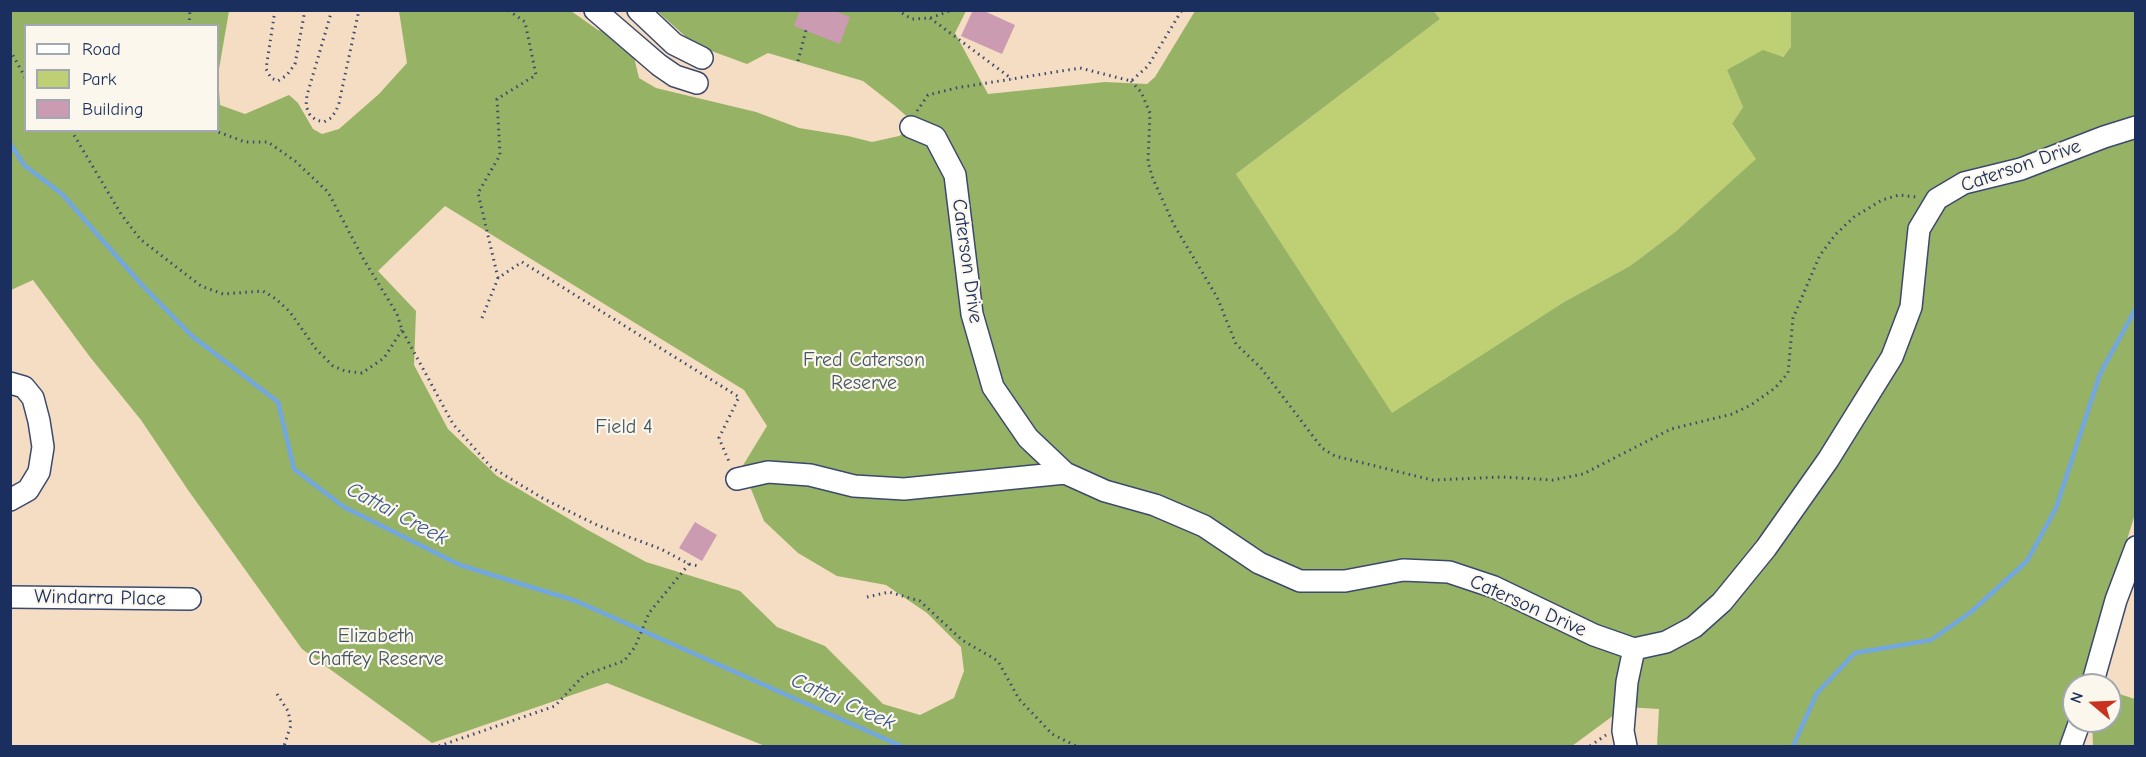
<!DOCTYPE html>
<html>
<head>
<meta charset="utf-8">
<style>
	body { margin:0 }
	#map { position:relative; width:2146px; height:757px; overflow:hidden; background:#f4ddc2; font-family:"Comic Neue",sans-serif }
	canvas { display:block }
	.frame { position:absolute; inset:0; border:12px solid #1b2f5e; pointer-events:none }
	.legend { position:absolute; left:24px; top:24px; width:195px; height:108px; box-sizing:border-box; background:#fbf7ec; border:2px solid #a1a7b3; margin:0; padding:8px 10px; list-style:none; font-size:18px; color:#1b2f5e }
	.legend li { display:flex; align-items:center; gap:12px; height:30px }
	.legend b { width:30px; border:2px solid #a1a7b3 }
	.north { position:absolute; left:2062px; top:673px; width:60px; height:60px; box-sizing:border-box; background:#fbf7ec; border:2px solid #a1a7b3; border-radius:50%; rotate:289deg; font-size:16px; font-weight:700; line-height:24px; text-align:center; color:#1b2f5e }
	.north::after { content:''; display:block; margin:auto; width:21px; height:27px; background:#c8321e; clip-path:polygon(50% 0,100% 100%,50% 72%,0 100%) }
</style>
</head>
<body>
<div id="map">
<canvas width="2146" height="757"></canvas>
<div class="frame"></div>
<ul class="legend">
<li><b style="height:8px;background:#fff"></b>Road</li>
<li><b style="height:16px;background:#bed073"></b>Park</li>
<li><b style="height:16px;background:#cb9bb1"></b>Building</li>
</ul>
<div class="north">N</div>
</div>
<script>
const ctx = document.querySelector('canvas').getContext('2d');
ctx.lineJoin = 'round';
function fill(path, color) {
  ctx.fillStyle = color;
  ctx.fill(path, 'evenodd');
}
function toPath(rows) {
  const path = new Path2D();
  for (const r of rows) {
    path.moveTo(r[0], r[1]);
    for (let i = 2; i < r.length; i += 2) path.lineTo(r[i], r[i + 1]);
  }
  return path;
}
function stroke(path, color, width, dash) {
  ctx.strokeStyle = color;
  ctx.lineWidth = width;
  ctx.lineCap = dash ? 'butt' : 'round';
  ctx.setLineDash(dash || []);
  ctx.stroke(path);
}
function drawText(font, color, halo, rows, align = 'center') {
  ctx.font = font + ' "Comic Neue",sans-serif';
  ctx.lineWidth = 4.5;
  ctx.setLineDash([]);
  ctx.textBaseline = 'middle';
  ctx.strokeStyle = halo;
  ctx.fillStyle = color;
  for (const [text, x, y, turn = 0] of rows) {
    ctx.save();
    ctx.translate(x, y);
    ctx.rotate((+turn || 0) * Math.PI / 180);
    ctx.textAlign = isNaN(turn) ? turn : align;
    if (halo) ctx.strokeText(text, 0, 0);
    ctx.fillText(text, 0, 0);
    ctx.restore();
  }
}
const green = toPath([
	[1434,11,1791,11,1791,48,1782,57,1727,70,1743,107,1732,125,1757,159,1675,232,1630,266,1564,302,1392,414,1236,174,1440,19]
]);
const forest = toPath([
	[11,11,229,11,218,75,220,105,245,114,289,95,298,103,313,129,322,134,339,129,379,94,407,63,399,11,571,11,598,30,619,35,634,57,639,78,656,88,756,112,799,128,848,136,872,142,899,136,908,131,912,121,895,106,863,81,768,53,747,64,695,45,657,11,966,11,955,33,988,94,1105,82,1147,84,1155,77,1195,11,1434,11,1440,19,1236,174,1392,413,1564,302,1630,266,1675,232,1756,159,1732,124,1743,107,1727,70,1763,50,1783,57,1791,47,1791,11,2135,11,2135,514,2083,682,2093,685,2074,685,2075,721,2060,746,1657,746,1659,709,1625,707,1572,746,765,746,607,683,432,743,302,649,188,490,141,420,90,357,33,280,11,290],
	[26,26,218,26,218,130,26,130],
	[445,206,744,390,767,426,742,467,764,521,798,553,837,576,886,585,927,613,961,647,964,671,954,698,920,715,883,704,825,646,777,627,740,591,646,562,586,529,497,476,448,429,414,365,416,311,378,271],
	[2110,691,2135,699,2135,746,2093,746,2092,721,2110,721]
]);
const stream = toPath([
	[10,143,24,165,62,194,141,284,192,336,278,402,294,469,344,507,460,565,576,601,901,746],
	[1793,746,1817,693,1855,653,1931,640,1971,612,2027,561,2056,508,2100,374,2136,308]
]);
const building = toPath([
	[800,10,832,10,850,17,840,44,794,26],
	[973,10,982,10,1015,25,1002,54,961,36],
	[695,522,717,535,702,561,679,548]
]);
const path = toPath([
	[275,10,266,69,271,78,278,81,287,75,295,64,305,10],
	[332,10,307,95,306,106,310,115,316,120,324,122,331,118,336,111,339,103,359,10],
	[897,10,912,19,930,18,953,10],
	[968,10,972,12],
	[930,18,1012,79],
	[189,26,190,10],
	[10,50,26,79],
	[798,61,806,30],
	[1131,81,1141,92,1150,113,1148,162,1153,179,1174,225,1217,297,1236,344,1261,368,1322,448,1335,456,1432,480,1502,477,1553,480,1583,474,1671,429,1732,414,1751,405,1775,388,1788,373,1793,318,1820,255,1836,234,1854,217,1882,200,1899,195,1917,197],
	[917,111,928,95,956,88,1080,68,1131,81,1148,66,1182,10],
	[71,130,121,214,140,239,201,286,223,294,263,291,276,299,290,312,316,349,333,366,345,371,362,373,384,358,402,330],
	[213,130,245,142,268,142,295,161,328,192,364,260,397,314,402,330,453,424,491,467,544,499,597,525,661,549,689,564,698,566],
	[498,278,478,193,500,155,497,99,536,75,525,22,508,10],
	[482,318,498,278,522,262,739,397,719,438,730,464],
	[867,597,889,592,920,601,962,640,998,661,1019,699,1052,734,1076,746],
	[277,694,288,711,291,725,284,746],
	[439,746,555,706,584,675,624,661,635,647,649,613,689,564],
	[1590,746,1606,735]
]);
const minor = toPath([
	[595,10,659,65,675,76,697,83],
	[638,10,674,44,702,58],
	[911,127,935,137,955,175,972,314,993,387,1028,438,1065,473,1105,491,1155,505,1204,526,1259,563,1300,581,1345,581,1403,570,1449,572,1494,587,1594,635,1634,649,1666,642,1694,627,1722,602,1766,548,1828,460,1892,357,1911,307,1919,229,1937,199,1964,183,2021,169,2104,137,2136,127],
	[10,383,24,387,33,398,39,421,43,447,39,472,28,490,10,500],
	[737,479,768,472,810,475,854,486,904,489,1065,473],
	[10,597,190,599],
	[2092,685,2116,600,2136,547],
	[1626,746,1623,731,1627,682,1634,649],
	[2071,746,2080,721]
]);
const streetNames = [
	["Caterson Drive",2021,166,-19],
	["Caterson Drive",967,261,82],
	["Windarra Place",100,598,1],
	["Caterson Drive",1528,606,24]
];
const parkNames = [
	["Fred Caterson",864,360],
	["Reserve",864,383],
	["Field 4",624,427],
	["Elizabeth",376,636],
	["Chaffey Reserve",376,659]
];
const waterNames = [
	["Cattai Creek",397,514,28],
	["Cattai Creek",843,702,24]
];
fill(green, '#bed073');
fill(forest, '#96b265');
stroke(stream, '#72a7df', 4.5);
fill(building, '#cb9bb1');
stroke(minor, '#3c496d', 24);
stroke(path, '#3c496d', 3, [1.5, 4.5]);
stroke(minor, '#fff', 21);
drawText('20px', '#1b2f5e', '#fbf7ec', streetNames);
drawText('20px', '#445763', '#fbf7ec', parkNames);
drawText('italic 21px', '#39598b', '#fbf7ec', waterNames);
</script>
</body>
</html>
